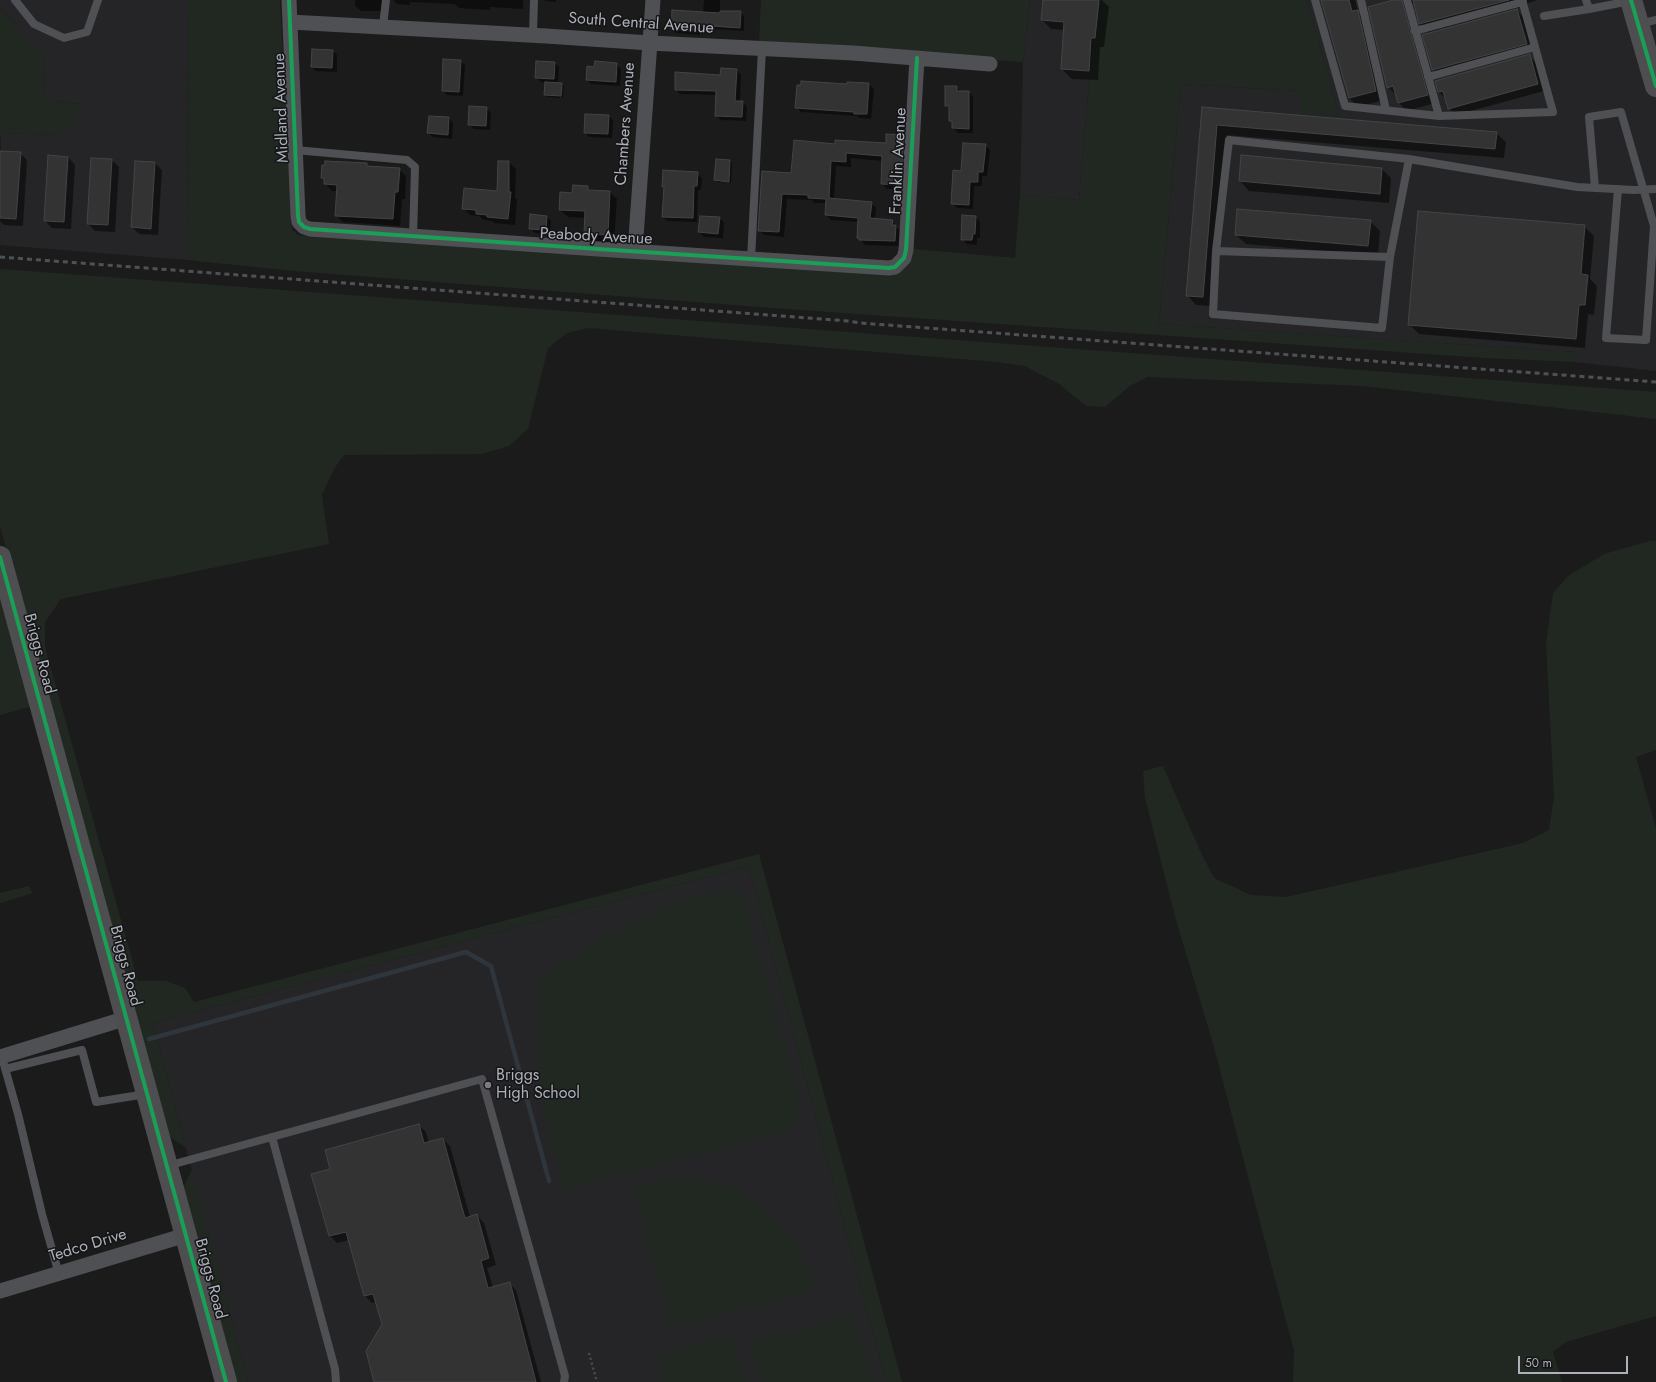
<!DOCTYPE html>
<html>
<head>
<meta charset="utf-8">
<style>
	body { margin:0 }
	#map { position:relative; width:1656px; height:1382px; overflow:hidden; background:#1b1b1b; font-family:Jost,sans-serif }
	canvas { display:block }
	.scale { position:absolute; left:1518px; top:1356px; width:110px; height:18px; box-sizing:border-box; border:2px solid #adb1ba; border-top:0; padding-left:5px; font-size:12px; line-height:14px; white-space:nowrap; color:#adb1ba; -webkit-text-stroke:3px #151517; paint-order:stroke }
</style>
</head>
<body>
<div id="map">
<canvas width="1656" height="1382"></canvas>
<div class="scale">50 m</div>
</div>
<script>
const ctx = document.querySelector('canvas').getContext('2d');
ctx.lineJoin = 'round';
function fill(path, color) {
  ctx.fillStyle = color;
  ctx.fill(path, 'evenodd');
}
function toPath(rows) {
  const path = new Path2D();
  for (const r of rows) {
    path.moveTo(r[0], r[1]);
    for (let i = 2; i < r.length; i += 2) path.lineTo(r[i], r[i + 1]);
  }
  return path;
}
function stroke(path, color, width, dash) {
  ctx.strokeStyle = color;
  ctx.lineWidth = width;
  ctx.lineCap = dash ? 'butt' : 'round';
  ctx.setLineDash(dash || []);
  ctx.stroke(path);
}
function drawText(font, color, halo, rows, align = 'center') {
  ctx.font = font + ' Jost,sans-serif';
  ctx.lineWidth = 3;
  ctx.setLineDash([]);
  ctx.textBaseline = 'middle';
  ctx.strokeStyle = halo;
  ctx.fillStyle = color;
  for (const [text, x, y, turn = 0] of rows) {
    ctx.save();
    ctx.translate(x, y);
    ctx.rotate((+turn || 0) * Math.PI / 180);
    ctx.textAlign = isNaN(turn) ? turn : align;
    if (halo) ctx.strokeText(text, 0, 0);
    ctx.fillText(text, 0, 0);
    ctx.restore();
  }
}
const built = toPath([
	[0,0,188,0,187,260,0,245,1,133,61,135,79,104,44,100,45,57,0,8],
	[1030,0,1096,0,1079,200,1020,195,1023,62],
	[1307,0,1656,0,1656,371,1575,362,1575,352,1159,324,1181,84,1300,91,1340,117],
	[749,866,886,1382,248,1382,153,1023]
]);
const green = toPath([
	[188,0,280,0,292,230,298,235,881,274,913,249,1015,258,1020,195,1079,200,1096,0,1307,0,1340,117,1300,114,1300,91,1181,84,1159,324,1575,352,1575,362,1485,358,772,308,294,271,187,260],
	[761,0,1030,0,1023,62,759,44],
	[0,8,45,57,44,100,79,104,77,123,61,135,1,133,0,149],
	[0,269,1656,392,1656,419,1363,386,1147,377,1130,386,1105,407,1086,406,1059,384,1025,366,997,362,588,328,567,333,548,348,528,429,509,446,482,454,344,455,334,469,322,495,329,544,61,599,45,622,45,647,138,981,166,981,185,988,194,1002,759,854,902,1382,886,1382,749,866,153,1023,186,1148,164,1133,0,526],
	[1650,541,1656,541,1656,750,1636,757,1656,828,1656,1316,1566,1342,1553,1352,1562,1382,1293,1382,1294,1351,1212,1040,1176,920,1145,798,1143,771,1163,766,1200,851,1214,878,1251,895,1286,897,1523,843,1549,830,1554,797,1546,643,1553,593,1568,576,1604,554],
	[0,589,33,706,0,715],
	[29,886,33,893,0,903,0,893],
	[741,889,801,1107,787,1131,564,1189,543,1112,537,1062,538,1002,539,988,544,976,558,965,607,935,646,916,683,901,712,893],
	[192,1169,248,1382,231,1382,180,1195],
	[688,1180,716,1182,742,1192,763,1207,781,1224,796,1243,806,1264,815,1290,680,1326,669,1322,633,1187,664,1181],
	[854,1314,873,1382,762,1382,751,1342],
	[733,1335,746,1382,664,1382,657,1355]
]);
const shadow = toPath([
	[355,0,389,0,386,3,381,2,381,11,361,11,355,6],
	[393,0,523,0,523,9,490,7,490,10,459,8,455,4,410,2,410,5,397,4],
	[544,0,556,0,556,2,546,1],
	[704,0,720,0,720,12,740,12,744,16,744,31,700,28,700,35,676,33,672,29,673,11,703,13],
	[1044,0,1102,0,1109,7,1104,47,1100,47,1098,80,1072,79,1062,69,1065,30,1051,29,1042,20],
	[1322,0,1355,0,1358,12,1366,20,1384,100,1358,107,1349,98],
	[1396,0,1538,0,1521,5,1521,7,1428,32,1420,24,1415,3,1411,4,1435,103,1407,111,1399,103,1397,95,1396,95,1388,87],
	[1517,10,1524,18,1533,51,1440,77,1433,70],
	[333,51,337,55,337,72,316,71,312,67],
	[1529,55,1536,63,1544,91,1456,115,1449,108,1446,99,1439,92,1436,81],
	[460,61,465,65,463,96,447,95,443,91],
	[555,63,559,67,558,84,562,84,560,98,547,97,545,95,546,83,541,82,536,78],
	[616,64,621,69,620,86,591,84,587,80],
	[737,70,741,75,740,102,743,102,747,107,746,121,720,120,716,115,717,95,680,94,676,90],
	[869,84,874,89,871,119,859,118,857,116,801,112,796,107,848,85],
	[563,85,564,86,563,98,562,98],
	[957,87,961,92,969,92,973,97,973,133,958,133,953,128,953,124,950,120,950,109,946,106],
	[486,108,491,113,490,130,474,129,469,125],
	[1203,108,1496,133,1506,142,1504,158,1226,135,1212,306,1196,305,1187,295],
	[609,116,613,120,612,138,589,137,585,133],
	[449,118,453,123,452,139,433,137,428,133],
	[903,136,908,141,903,189,887,189,882,184,883,161,851,158,851,167,836,166,834,199,871,203,876,208,875,219,892,221,897,226,897,228,901,231,900,246,865,245,858,237,858,222,831,220,826,215,827,203,814,203,812,200,787,199,784,237,764,235,759,230,792,174,836,145,887,144],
	[902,139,904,139,903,169,901,169],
	[985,145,990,150,987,176,982,176,982,186,974,186,973,209,957,208,952,203,961,172],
	[20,153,27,160,23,226,4,225,0,221,0,162],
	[68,157,75,165,71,229,52,228,45,221],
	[112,160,119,167,115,232,95,231,88,224],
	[730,161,732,163,731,183,718,182,716,180],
	[136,162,155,163,162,170,158,235,139,234,132,227],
	[509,162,516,169,515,198,517,199,515,225,494,223,492,221,484,220,479,216,470,215,463,208,498,192],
	[366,164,369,167,399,169,406,176,405,199,402,199,400,226,343,222,336,215,338,191,332,191,325,183,325,180,322,177],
	[1382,169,1391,178,1389,203,1249,191,1240,181],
	[697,173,702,178,701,190,698,190,697,222,667,221,663,217,665,189,663,187],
	[587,187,592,191,610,192,617,199,614,242,592,241,585,234,586,218,568,217,560,210,573,194],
	[547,217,551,221,550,234,535,233,530,228],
	[976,217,980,222,980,238,977,238,977,245,967,244,962,239],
	[720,218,724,223,723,238,704,237,699,232],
	[1370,221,1380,231,1378,256,1246,244,1236,235],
	[1584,226,1594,236,1590,279,1597,286,1594,315,1588,314,1585,348,1419,334,1409,324],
	[418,1125,426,1132,429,1143,443,1139,450,1146,470,1217,477,1215,484,1223,496,1265,487,1268,493,1287,509,1283,516,1290,541,1382,375,1382,383,1324,377,1302,372,1303,365,1296,349,1240,337,1243,330,1236,312,1175,332,1169]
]);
const stream = toPath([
	[149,1039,466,952,491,966,549,1181]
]);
const building = toPath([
	[1043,0,1099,0,1095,38,1091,38,1089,71,1061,69,1064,22,1041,20,1043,0],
	[1321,0,1349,0,1352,11,1358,10,1376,91,1349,98,1321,0],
	[1393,0,1402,0,1428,95,1398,103,1393,86,1387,88,1368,7,1393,0],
	[1413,0,1509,0,1419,24,1413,0],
	[1517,9,1527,44,1432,70,1422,35,1517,9],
	[672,10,720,13,720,11,741,11,740,28,697,25,696,31,671,29,672,10],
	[312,49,333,50,332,68,311,67,312,49],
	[1530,54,1538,84,1448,109,1443,91,1438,92,1435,81,1530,54],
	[443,59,461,60,459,92,442,91,443,59],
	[536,61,555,62,554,79,535,78,536,61],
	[595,61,617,63,616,82,586,80,587,66,594,67,595,61],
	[721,68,737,69,735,101,743,101,742,117,715,116,716,91,675,90,675,72,720,75,721,68],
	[801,81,847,84,847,82,869,83,867,114,854,114,854,112,795,108,797,85,801,85,801,81],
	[545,82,562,83,561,96,544,95,545,82],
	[945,86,957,86,957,91,969,91,969,129,952,128,952,121,949,121,949,106,945,106,945,86],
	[469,106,487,107,486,126,468,125,469,106],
	[1202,107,1497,132,1495,149,1217,125,1203,297,1186,296,1202,107],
	[585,114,609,115,608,134,584,133,585,114],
	[429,116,449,117,448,135,427,133,429,116],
	[886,134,904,135,902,164,899,164,898,185,881,184,882,156,846,153,846,162,831,161,829,198,872,202,870,218,893,220,892,225,896,225,895,241,859,240,859,238,857,238,858,218,825,215,826,199,808,198,808,195,782,194,779,232,758,231,762,171,791,173,794,140,835,144,835,140,886,143,886,134],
	[963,143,986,144,983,172,978,172,978,182,970,182,969,205,951,204,953,170,961,171,963,143],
	[0,151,21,152,16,219,0,218,0,151],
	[48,155,68,157,64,222,44,221,48,155],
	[1241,155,1382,168,1380,194,1239,181,1241,155],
	[91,158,112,159,108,225,87,224,91,158],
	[716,159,730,160,729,182,714,180,716,159],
	[135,161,155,162,151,229,131,227,135,161],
	[325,161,367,163,367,166,400,168,398,192,395,192,393,219,335,216,337,185,324,184,324,178,321,178,322,165,325,165,325,161],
	[498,161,509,161,509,192,511,192,508,219,487,217,487,215,476,214,476,210,462,209,464,188,497,191,498,161],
	[663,170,698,172,697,186,694,186,693,218,662,217,664,187,662,187,663,170],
	[573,185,588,186,588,190,610,191,608,235,584,234,585,211,559,210,560,192,572,193,573,185],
	[1237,209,1371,220,1368,246,1235,235,1237,209],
	[1418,211,1585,225,1581,274,1588,275,1585,305,1579,305,1576,339,1408,325,1418,211],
	[530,214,547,216,546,230,529,229,530,214],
	[962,215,976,216,975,234,973,234,972,240,961,240,962,215],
	[700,216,720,217,718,234,698,232,700,216],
	[419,1124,424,1143,443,1138,465,1218,477,1214,489,1258,481,1261,488,1288,510,1282,536,1382,374,1382,366,1351,382,1324,373,1294,364,1296,346,1232,329,1236,311,1174,330,1169,325,1150,419,1124]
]);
const path = toPath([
	[589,1353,597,1382]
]);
const lane = toPath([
	[15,0,34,24,64,38,87,32,98,0],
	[1315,0,1345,106,1439,116,1553,112,1522,0],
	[1361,0,1386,110],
	[1407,0,1439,116],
	[1586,0,1589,9,1630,1],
	[1544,16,1589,9],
	[1639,24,1656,20],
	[383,26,386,0],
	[1415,31,1523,2],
	[533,35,534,0],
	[1428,77,1535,47],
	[295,150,407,160,415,167,413,237],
	[1595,188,1589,117,1621,112,1654,226,1646,340,1606,338,1618,189],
	[1216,251,1213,314,1382,328,1390,257,1216,251,1229,140,1409,159,1577,187,1634,190,1656,189],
	[1390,257,1409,159],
	[751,259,762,49],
	[1,1054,18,1114,42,1214,59,1274],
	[5,1069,82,1050,96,1102,146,1094],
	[272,1137,335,1369,336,1382],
	[167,1166,482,1079,565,1376,564,1382]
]);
const street = toPath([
	[289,0,298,215,299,222,304,227,310,229,598,249,889,268,895,267,904,258,906,250,917,58],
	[290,22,546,36,650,43,853,53,990,64],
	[635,251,653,0],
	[0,1057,127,1018],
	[0,1291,186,1235]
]);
const secondary = toPath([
	[1631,0,1656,86],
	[0,557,226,1382]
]);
const rail = toPath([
	[0,257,848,321,860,323,1656,382]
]);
const cycleway = toPath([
	[289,0,298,215,299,222,304,227,310,229,598,249,889,268,895,267,904,258,906,250,917,58],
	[1631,0,1656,86],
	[0,557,226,1382]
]);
const markers = [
	[488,1085,4,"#7a7c82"]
];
const streetNames = [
	["South Central Avenue",641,24,4],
	["Midland Avenue",282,108,-92],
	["Chambers Avenue",626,124,-86],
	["Franklin Avenue",899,161,-87],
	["Peabody Avenue",596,237,3],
	["Briggs Road",39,654,75],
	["Briggs Road",125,966,75],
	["Tedco Drive",88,1246,-17],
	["Briggs Road",210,1279,75]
];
const poiNames = [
	["Briggs",496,1076],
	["High School",496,1094]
];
fill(built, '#252527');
fill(green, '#212822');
fill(shadow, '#0007');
stroke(stream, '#2e353c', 4.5);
fill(building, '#333');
stroke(building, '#434447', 1);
stroke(path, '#4b4c4f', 2.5, [2, 3]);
stroke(lane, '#4f5054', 8);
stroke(street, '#4f5054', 15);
stroke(secondary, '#4e4e51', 22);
stroke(rail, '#505153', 3, [5, 4]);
stroke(cycleway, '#1a9f57', 4);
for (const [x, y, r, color] of markers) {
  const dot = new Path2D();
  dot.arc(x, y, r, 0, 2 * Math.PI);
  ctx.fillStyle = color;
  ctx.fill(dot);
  stroke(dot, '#151517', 1.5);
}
drawText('16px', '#adb1ba', '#151517', streetNames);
drawText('16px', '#adb1ba', '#151517', poiNames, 'left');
</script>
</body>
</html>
